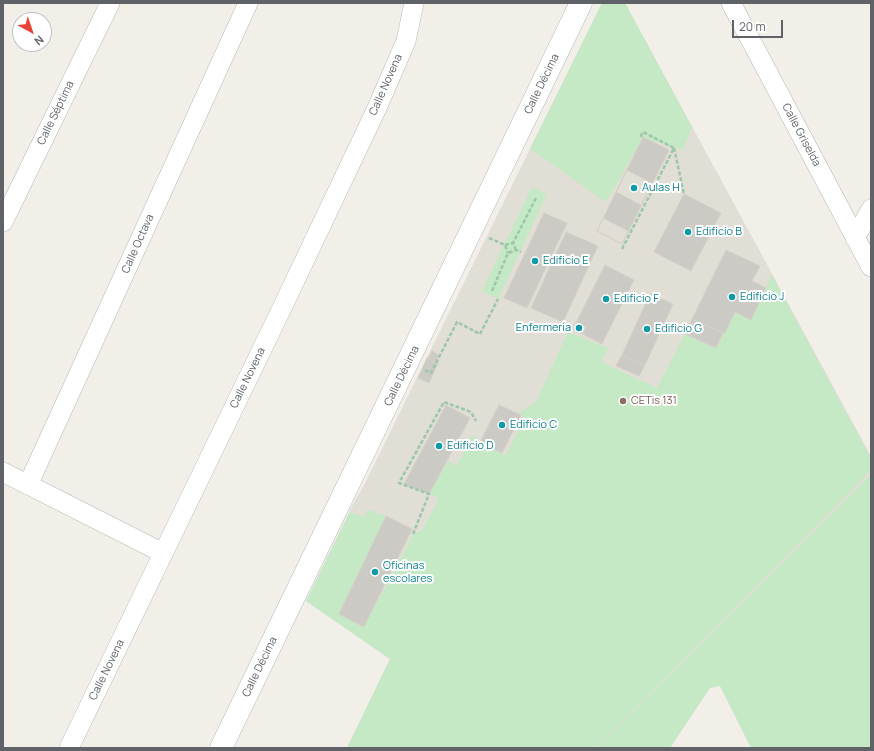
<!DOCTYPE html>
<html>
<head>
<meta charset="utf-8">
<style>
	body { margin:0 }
	#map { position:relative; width:874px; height:751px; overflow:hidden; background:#f1efe8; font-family:Manrope,sans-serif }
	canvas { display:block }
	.frame { position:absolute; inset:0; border:4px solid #5f6368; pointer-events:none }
	.north { position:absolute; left:12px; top:12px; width:40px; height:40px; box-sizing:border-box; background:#fff; border:1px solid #bfc1c3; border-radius:50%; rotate:140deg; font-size:11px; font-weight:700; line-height:16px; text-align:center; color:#5f6368 }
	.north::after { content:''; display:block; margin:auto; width:14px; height:18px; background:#ea4335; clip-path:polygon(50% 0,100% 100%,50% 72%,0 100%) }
	.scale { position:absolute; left:732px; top:20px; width:51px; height:18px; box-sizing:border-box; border:2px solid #5f6368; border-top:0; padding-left:5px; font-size:12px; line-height:14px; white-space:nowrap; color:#5f6368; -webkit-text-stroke:3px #fff; paint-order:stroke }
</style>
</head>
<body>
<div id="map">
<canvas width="874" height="751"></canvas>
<div class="frame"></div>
<div class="north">N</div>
<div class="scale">20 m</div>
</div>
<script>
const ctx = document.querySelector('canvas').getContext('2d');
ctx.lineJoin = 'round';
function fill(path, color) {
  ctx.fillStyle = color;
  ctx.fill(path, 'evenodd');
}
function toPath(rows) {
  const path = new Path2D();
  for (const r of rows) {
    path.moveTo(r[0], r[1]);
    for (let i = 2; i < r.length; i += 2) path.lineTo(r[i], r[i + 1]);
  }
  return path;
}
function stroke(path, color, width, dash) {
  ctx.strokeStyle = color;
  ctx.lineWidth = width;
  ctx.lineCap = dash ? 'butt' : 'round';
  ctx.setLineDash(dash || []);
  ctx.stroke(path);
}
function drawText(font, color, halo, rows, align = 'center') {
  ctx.font = font + ' Manrope,sans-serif';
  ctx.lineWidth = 4;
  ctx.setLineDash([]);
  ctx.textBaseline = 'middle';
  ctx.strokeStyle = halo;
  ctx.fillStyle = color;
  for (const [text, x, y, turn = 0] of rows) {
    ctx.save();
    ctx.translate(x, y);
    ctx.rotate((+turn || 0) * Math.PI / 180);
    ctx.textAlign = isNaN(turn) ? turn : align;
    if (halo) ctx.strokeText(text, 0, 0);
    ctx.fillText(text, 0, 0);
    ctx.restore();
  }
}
const education = toPath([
	[602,3,625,3,871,456,871,474,611,748,347,748,390,659,306,601,353,504,363,487]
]);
const green = toPath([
	[602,3,625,3,692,127,683,150,643,138,606,202,530,149],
	[532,187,547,194,498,299,482,291],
	[772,275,871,459,871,470,596,748,347,748,390,659,306,601,350,512,365,517,367,509,386,516,339,614,364,626,392,576,413,534,423,530,439,498,429,494,447,460,457,466,472,435,476,437,480,443,506,455,525,417,517,414,536,402,568,332,608,348,601,362,657,388,685,334,716,348,735,312,751,319],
	[871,474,871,748,751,748,720,686,710,688,670,748,597,748]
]);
const building = toPath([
	[643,137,669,150,622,244,597,231,643,137],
	[627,170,652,183,641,205,616,192,627,170],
	[684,194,721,213,691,271,654,252,684,194],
	[544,213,567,223,527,308,504,298,544,213],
	[603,218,628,231,622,244,597,231,603,218],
	[566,232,598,246,563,322,531,308,566,232],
	[726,250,760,266,752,281,766,288,751,320,735,312,725,333,692,319,726,250],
	[605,265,634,280,602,344,573,329,605,265],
	[650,294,673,304,645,365,622,355,650,294],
	[692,319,723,333,716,348,685,334,692,319],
	[576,322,586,327,583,334,573,329,576,322],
	[432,351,439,355,435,362,428,359,432,351],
	[622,355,645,365,639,376,616,366,622,355],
	[427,358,438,363,429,383,418,378,427,358],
	[446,405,470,418,429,494,404,484,446,405],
	[499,405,521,415,502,453,480,442,499,405],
	[386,516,412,529,364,627,339,614,386,516]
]);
const path = toPath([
	[674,148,684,194],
	[489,238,505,245,508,253],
	[505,245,513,243],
	[622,249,674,148,643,132,640,138],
	[516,250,513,243,536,198],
	[492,291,508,253,516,250,521,252],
	[425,370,431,373,457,322,480,334,498,299],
	[413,534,429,494,399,483,444,402,471,412,476,421]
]);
const street = toPath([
	[731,3,871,267],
	[3,222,110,3],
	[855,238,871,209],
	[3,472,163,553],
	[28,485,248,3],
	[69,748,281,310,377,108,406,41,414,3]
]);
const secondary = toPath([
	[221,748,581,3]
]);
const markers = [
	[634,188,4,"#0f9aa8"],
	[688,232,4,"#0f9aa8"],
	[535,261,4,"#0f9aa8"],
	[732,297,4,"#0f9aa8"],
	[606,299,4,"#0f9aa8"],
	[579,328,4,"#0f9aa8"],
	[647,329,4,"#0f9aa8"],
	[623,401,4,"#8d6e63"],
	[502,425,4,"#0f9aa8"],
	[439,446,4,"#0f9aa8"],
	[375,572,4,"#0f9aa8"]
];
const streetNames = [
	["Calle Décima",542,84,-64],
	["Calle Novena",386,85,-66],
	["Calle Séptima",56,113,-64],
	["Calle Griselda",801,135,62],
	["Calle Octava",138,244,-66],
	["Calle Décima",402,376,-64],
	["Calle Novena",248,378,-64],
	["Calle Décima",260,667,-64],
	["Calle Novena",107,670,-64]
];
const cultureNames = [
	["Aulas H",642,188],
	["Edificio B",696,232],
	["Edificio E",543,261],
	["Edificio J",740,297],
	["Edificio F",614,299],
	["Enfermería",571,328,"right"],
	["Edificio G",655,329],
	["Edificio C",510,425],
	["Edificio D",447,446],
	["Oficinas",383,566],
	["escolares",383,579]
];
const educationNames = [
	["CETis 131",631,401]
];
fill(education, '#e1ded6');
fill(green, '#c5e8c5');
fill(building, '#cccac5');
stroke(building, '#d6d1c6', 1);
stroke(street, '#b5b8bc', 20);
stroke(secondary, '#b6babf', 23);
stroke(path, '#9cc7a9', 2.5, [4, 2]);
stroke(street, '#fff', 19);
stroke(secondary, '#fff', 22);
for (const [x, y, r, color] of markers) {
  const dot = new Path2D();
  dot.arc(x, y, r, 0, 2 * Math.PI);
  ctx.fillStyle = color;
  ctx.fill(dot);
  stroke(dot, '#fff', 1.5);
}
drawText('11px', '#5f6368', '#fff', streetNames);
drawText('11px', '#0d838f', '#fff', cultureNames, 'left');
drawText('11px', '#785e54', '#fff', educationNames, 'left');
</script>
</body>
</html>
